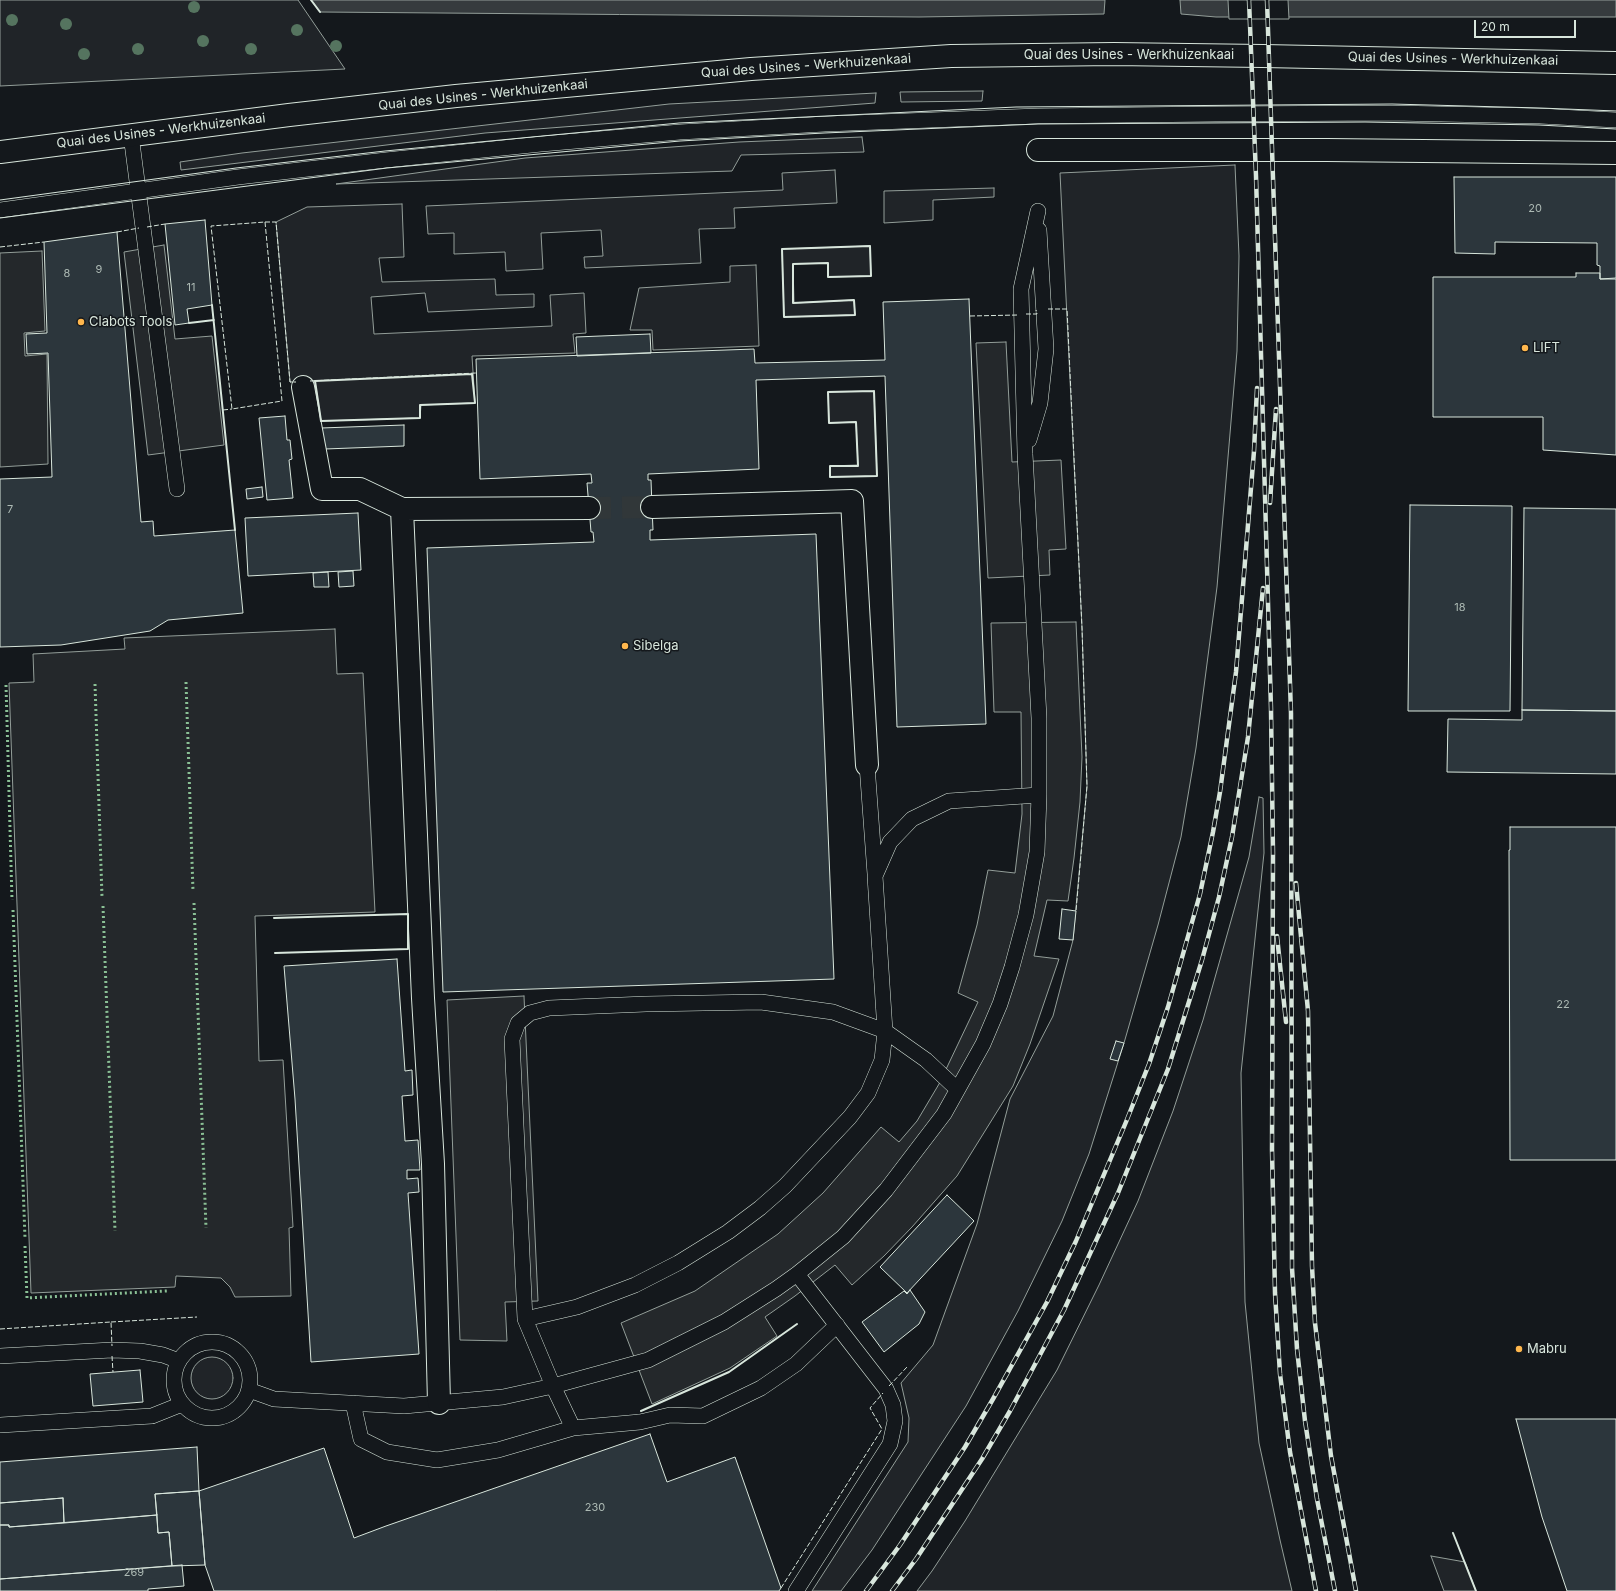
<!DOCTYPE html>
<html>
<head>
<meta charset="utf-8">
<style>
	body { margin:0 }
	#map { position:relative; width:1616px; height:1591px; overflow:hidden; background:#14181c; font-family:Inter,sans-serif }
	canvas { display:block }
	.scale { position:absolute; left:1474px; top:20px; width:102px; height:18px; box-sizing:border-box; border:2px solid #d8e6dc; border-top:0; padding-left:5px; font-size:12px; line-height:14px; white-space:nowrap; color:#d8e6dc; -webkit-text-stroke:3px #14181c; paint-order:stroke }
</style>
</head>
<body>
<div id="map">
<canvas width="1616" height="1591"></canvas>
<div class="scale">20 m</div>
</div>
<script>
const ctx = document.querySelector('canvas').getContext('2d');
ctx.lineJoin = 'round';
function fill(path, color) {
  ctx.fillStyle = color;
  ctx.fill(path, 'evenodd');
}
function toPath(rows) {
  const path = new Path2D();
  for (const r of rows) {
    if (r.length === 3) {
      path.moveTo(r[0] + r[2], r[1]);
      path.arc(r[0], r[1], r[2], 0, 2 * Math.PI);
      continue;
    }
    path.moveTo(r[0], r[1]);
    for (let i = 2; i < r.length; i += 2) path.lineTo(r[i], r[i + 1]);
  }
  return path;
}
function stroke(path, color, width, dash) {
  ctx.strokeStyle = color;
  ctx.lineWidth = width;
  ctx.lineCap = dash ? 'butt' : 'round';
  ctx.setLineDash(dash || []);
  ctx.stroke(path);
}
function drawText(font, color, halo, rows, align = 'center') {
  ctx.font = font + ' Inter,sans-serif';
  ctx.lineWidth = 3;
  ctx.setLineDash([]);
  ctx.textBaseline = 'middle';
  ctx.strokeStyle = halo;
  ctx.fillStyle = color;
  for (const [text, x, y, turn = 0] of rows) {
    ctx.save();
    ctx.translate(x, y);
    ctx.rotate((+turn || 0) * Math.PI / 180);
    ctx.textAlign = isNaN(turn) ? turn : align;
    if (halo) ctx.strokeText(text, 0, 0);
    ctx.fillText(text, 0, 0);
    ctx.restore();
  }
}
const green = toPath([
	[0,0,298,0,345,69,0,86,0,0],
	[983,91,982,101,901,102,900,92,983,91],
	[876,93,875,103,485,133,181,170,180,162,242,153,669,104,876,93],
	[862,137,864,152,741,155,732,171,336,184,525,158,739,142,862,137],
	[1235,165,1239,256,1237,351,1217,587,1196,748,1181,837,1158,925,1124,1043,1089,1154,1062,1221,1018,1311,966,1406,872,1550,841,1591,812,1591,908,1442,909,1418,901,1383,933,1345,977,1224,1010,1099,1053,1016,1073,940,1087,786,1082,628,1060,173,1235,165],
	[835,170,837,203,734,208,735,228,699,229,701,263,585,268,584,257,603,256,601,230,541,233,543,269,506,271,505,252,454,254,454,233,428,234,426,206,783,190,782,173,835,170],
	[994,188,994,197,933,200,933,220,884,223,884,191,994,188],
	[402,204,404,257,379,258,382,282,495,279,496,295,534,294,534,307,428,312,425,293,371,297,374,334,552,326,550,295,584,293,586,333,573,334,575,353,472,356,475,403,421,405,420,418,321,421,315,381,290,382,276,222,307,207,402,204],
	[870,246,871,276,828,277,828,263,793,264,794,303,854,300,855,315,784,317,782,249,870,246],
	[756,265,759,346,653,350,652,330,630,330,639,288,730,282,730,266,756,265],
	[874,391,877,476,830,477,830,466,858,465,856,422,829,423,828,392,874,391],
	[1259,797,1263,798,1264,853,1241,1073,1245,1302,1259,1443,1280,1540,1292,1591,917,1591,932,1571,965,1521,1057,1370,1099,1285,1138,1201,1173,1111,1203,1020,1249,857,1259,797],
	[212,1378,21],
	[1431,1556,1465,1562,1476,1591,1444,1591,1431,1556]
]);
const parking = toPath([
	[164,245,175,339,212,336,224,445,148,455,124,252,164,245],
	[42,251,45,331,24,333,25,356,47,354,48,464,0,467,0,253,42,251],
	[1006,342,1012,462,1061,460,1066,549,1049,550,1050,575,988,578,976,343,1006,342],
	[1076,622,1082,757,1080,802,1074,858,1068,901,1047,900,1034,956,1059,959,1030,1044,1013,1086,957,1176,912,1227,884,1256,852,1285,835,1265,795,1296,765,1317,777,1336,730,1368,652,1404,621,1323,695,1291,778,1234,823,1193,881,1127,899,1142,917,1121,939,1084,978,1002,958,993,977,925,988,870,1015,873,1022,814,1021,712,994,712,991,623,1076,622],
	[335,629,337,674,363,673,375,912,255,916,259,1061,283,1060,293,1227,289,1228,291,1296,235,1297,230,1287,221,1278,176,1276,175,1287,31,1293,9,683,34,682,33,654,125,649,124,638,335,629],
	[524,996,538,1301,505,1302,507,1341,460,1340,447,1000,524,996]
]);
const water = toPath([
	[311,0,1105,0,1104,14,919,17,320,12,311,0],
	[1180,0,1616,0,1616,17,1216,17,1181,14,1180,0]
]);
const pier = toPath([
	[1228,0,1288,0,1289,19,1229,19,1228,0]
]);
const building = toPath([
	[1454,177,1616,177,1616,278,1600,279,1600,266,1597,265,1597,243,1495,242,1495,254,1455,253,1454,177],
	[205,220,212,305,187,309,189,323,175,325,165,224,205,220],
	[117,232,141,522,153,521,154,536,235,530,243,613,168,620,150,631,61,645,0,647,0,479,52,477,48,353,27,354,26,334,47,333,44,242,117,232],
	[1576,273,1600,273,1600,279,1616,279,1616,455,1543,450,1543,417,1433,417,1433,277,1576,277,1576,273],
	[969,299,986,724,897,727,885,376,756,380,759,469,648,474,648,480,651,480,652,507,653,530,650,530,650,540,816,534,834,979,443,992,427,548,594,542,593,532,591,532,587,483,592,483,591,474,480,479,476,359,754,349,755,363,885,360,883,302,969,299],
	[650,334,651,353,577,356,576,337,650,334],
	[285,416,287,440,290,440,292,459,289,460,293,498,267,500,259,418,285,416],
	[404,425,404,446,325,449,321,428,404,425],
	[262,487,263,497,247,499,246,489,262,487],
	[1410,505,1512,506,1510,711,1408,711,1410,505],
	[1524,508,1616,509,1616,711,1522,710,1524,508],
	[358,513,361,570,248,576,245,518,358,513],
	[353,571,354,586,339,587,338,572,353,571],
	[328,572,329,587,314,587,313,573,328,572],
	[1522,710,1616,711,1616,774,1447,772,1448,719,1522,720,1522,710],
	[1510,827,1616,827,1616,1160,1510,1160,1509,850,1510,850,1510,827],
	[1062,909,1076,911,1073,940,1059,939,1062,909],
	[397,959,405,1071,412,1070,413,1095,402,1096,405,1141,418,1140,420,1170,407,1170,407,1179,418,1178,419,1192,408,1193,419,1354,311,1362,295,1099,284,966,397,959],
	[1116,1041,1124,1043,1118,1061,1110,1059,1116,1041],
	[947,1195,974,1221,907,1293,880,1267,947,1195],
	[910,1290,925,1312,919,1324,884,1352,862,1322,904,1291,907,1294,910,1290],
	[140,1370,143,1402,93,1406,90,1374,140,1370],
	[1516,1419,1616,1419,1616,1591,1567,1591,1542,1517,1516,1419],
	[650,1434,667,1482,735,1457,781,1588,779,1591,214,1591,205,1565,199,1491,324,1448,354,1538,386,1526,650,1434],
	[197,1447,199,1491,155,1494,157,1515,64,1523,63,1498,0,1503,0,1462,197,1447],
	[199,1491,205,1565,172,1566,169,1532,158,1533,155,1494,199,1491],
	[63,1498,64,1523,9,1527,9,1525,0,1525,0,1503,63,1498],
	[157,1515,158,1533,169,1532,172,1566,0,1579,0,1525,9,1525,9,1527,157,1515],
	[182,1565,184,1586,148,1589,148,1591,0,1591,0,1579,182,1565]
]);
const streetTunnel = toPath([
	[589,508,652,507]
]);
const lane = toPath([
	[131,135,177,489],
	[0,210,238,177,386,160,541,144,680,132,825,124,1038,116,1215,114,1392,113,1540,116,1616,120],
	[1029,440,1040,403,1046,349,1039,230],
	[867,765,875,874],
	[525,1319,512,1039,518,1023,530,1013,549,1008,646,1004,761,1002,833,1012,885,1031,926,1060,957,1089],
	[212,1380,38],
	[0,1356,112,1350,140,1351,163,1355,179,1361],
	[249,1390,274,1399,404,1406,503,1397,553,1386,648,1360,724,1322,776,1289,797,1274,843,1237,886,1190,944,1114,983,1044,1000,1004,1012,967,1026,915,1037,852,1039,795,1039,718,1025,454,1021,289,1038,211],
	[353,1403,361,1439,387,1452,437,1460,498,1450,573,1428,640,1422,670,1415,703,1416,761,1388,796,1364,837,1325],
	[0,1425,152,1416,182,1404],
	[573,1428,553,1386,525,1319,577,1307,635,1285,678,1263,728,1232,760,1208,785,1186,850,1117,868,1093,882,1060,885,1031,875,876,890,842,912,819,949,801,1039,795],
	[796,1591,890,1444,895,1421,893,1405,886,1389,797,1274]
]);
const street = toPath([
	[1038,150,1327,150,1616,153],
	[303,387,322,489,360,489,402,509],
	[652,507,852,501,867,765],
	[439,1403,433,1164,423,998,402,509,589,508]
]);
const primary = toPath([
	[0,152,289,115,456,96,751,69,951,56,1114,54,1263,56,1616,63]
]);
const tram = toPath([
	[0,200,236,168,385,151,679,123,1016,107,1392,104,1540,108,1616,111],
	[0,218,387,168,680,141,824,133,1038,124,1365,122,1539,125,1616,129]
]);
const rail = toPath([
	[1249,0,1256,176,1271,709,1273,853,1272,1150,1275,1293,1280,1374,1290,1452,1316,1591],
	[1267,0,1291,713,1292,1268,1297,1349,1305,1421,1317,1499,1335,1591],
	[1270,503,1276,409],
	[1296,883,1308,1011,1312,1266,1315,1323,1331,1456,1356,1591],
	[1277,936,1286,1022],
	[866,1591,900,1545,965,1447,993,1399,1047,1302,1076,1241,1126,1122,1149,1064,1168,1007,1200,894,1213,832,1220,792,1236,672,1254,451,1257,388],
	[892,1591,916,1559,982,1459,1010,1411,1064,1310,1118,1193,1168,1069,1202,960,1219,897,1232,837,1248,737,1263,588]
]);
const hedge = toPath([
	[186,682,193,891],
	[95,684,102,897],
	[6,685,12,900],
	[194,903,206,1228],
	[103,906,115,1231],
	[13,910,25,1238],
	[25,1246,27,1298,167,1291]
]);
const fence = toPath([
	[265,222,282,401,232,409,211,226,265,222],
	[265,222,276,222,290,382,296,382],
	[147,227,165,224],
	[117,232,139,228],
	[0,247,44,242],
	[1048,309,1067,309,1082,628,1087,786,1076,911],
	[1026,314,1037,314,1036,310],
	[970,316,1018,315],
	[310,381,476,373],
	[223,410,232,409],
	[111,1322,197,1317],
	[0,1329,111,1322,112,1346],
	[112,1356,113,1372],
	[889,1386,907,1367],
	[781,1588,882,1429,870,1408,883,1393]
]);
const wall = toPath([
	[311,0,320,12],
	[870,246,871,276,828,277,828,263,793,264,793,303,854,300,855,315,784,317,782,249,870,246],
	[212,305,235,530],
	[189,323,214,320],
	[472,374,475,403,420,405,420,418,321,421,315,381,472,374],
	[874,391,877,476,830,477,830,466,858,466,856,422,829,423,828,392,874,391],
	[274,918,408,914,408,949,275,953],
	[641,1411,729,1372,797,1324],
	[1453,1533,1476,1591]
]);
const trees = [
	[194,7],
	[12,20],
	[66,24],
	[297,30],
	[203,41],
	[336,46],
	[138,49],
	[251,49],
	[84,54]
];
const markers = [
	[81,322,4,"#ffb74d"],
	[1525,348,4,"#ffb74d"],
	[625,646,4,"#ffb74d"],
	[1519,1349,4,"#ffb74d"]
];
const numberNames = [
	["20",1535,209],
	["9",99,270],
	["8",67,274],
	["11",191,288],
	["7",10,510],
	["18",1460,608],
	["22",1563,1005],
	["230",595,1508],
	["269",134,1573]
];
const streetNames = [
	["Quai des Usines - Werkhuizenkaai",1129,55],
	["Quai des Usines - Werkhuizenkaai",1453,59,1],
	["Quai des Usines - Werkhuizenkaai",806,66,-4],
	["Quai des Usines - Werkhuizenkaai",483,95,-6],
	["Quai des Usines - Werkhuizenkaai",161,131,-7]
];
const poiNames = [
	["Clabots Tools",89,322],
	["LIFT",1533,348],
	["Sibelga",633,646],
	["Mabru",1527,1349]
];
fill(green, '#202428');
stroke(green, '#939e99', 1);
fill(parking, '#24282b');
stroke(parking, '#939e99', 1);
fill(water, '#363b3e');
stroke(water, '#939e99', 1);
fill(pier, '#14181c');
stroke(pier, '#939e99', 1);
fill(building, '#2c363c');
stroke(building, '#d8e6dc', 1);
stroke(streetTunnel, '#313739', 22, [22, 11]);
stroke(lane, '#d8e6dc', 16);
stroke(street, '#d8e6dc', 24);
stroke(primary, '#d8e6dc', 24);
stroke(lane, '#14181c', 15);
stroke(street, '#14181c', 22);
stroke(primary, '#14181c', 22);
stroke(tram, '#d8e6dc', 1);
stroke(rail, '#d8e6dc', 4.5);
stroke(rail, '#14181c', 3, [9]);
stroke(hedge, '#8ac095', 3, [2, 3]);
stroke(fence, '#d8e6dc', 1, [5, 2]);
stroke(wall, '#d8e6dc', 2);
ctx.fillStyle = '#55745f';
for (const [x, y] of trees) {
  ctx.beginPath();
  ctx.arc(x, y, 6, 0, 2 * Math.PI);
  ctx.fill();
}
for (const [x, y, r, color] of markers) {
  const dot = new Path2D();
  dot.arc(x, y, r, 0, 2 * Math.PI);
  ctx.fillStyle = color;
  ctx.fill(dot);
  stroke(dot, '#14181c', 1.5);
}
drawText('11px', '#adbab4', null, numberNames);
drawText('13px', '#d8e6dc', '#14181c', streetNames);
drawText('13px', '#d8e6dc', '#14181c', poiNames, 'left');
</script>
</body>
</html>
